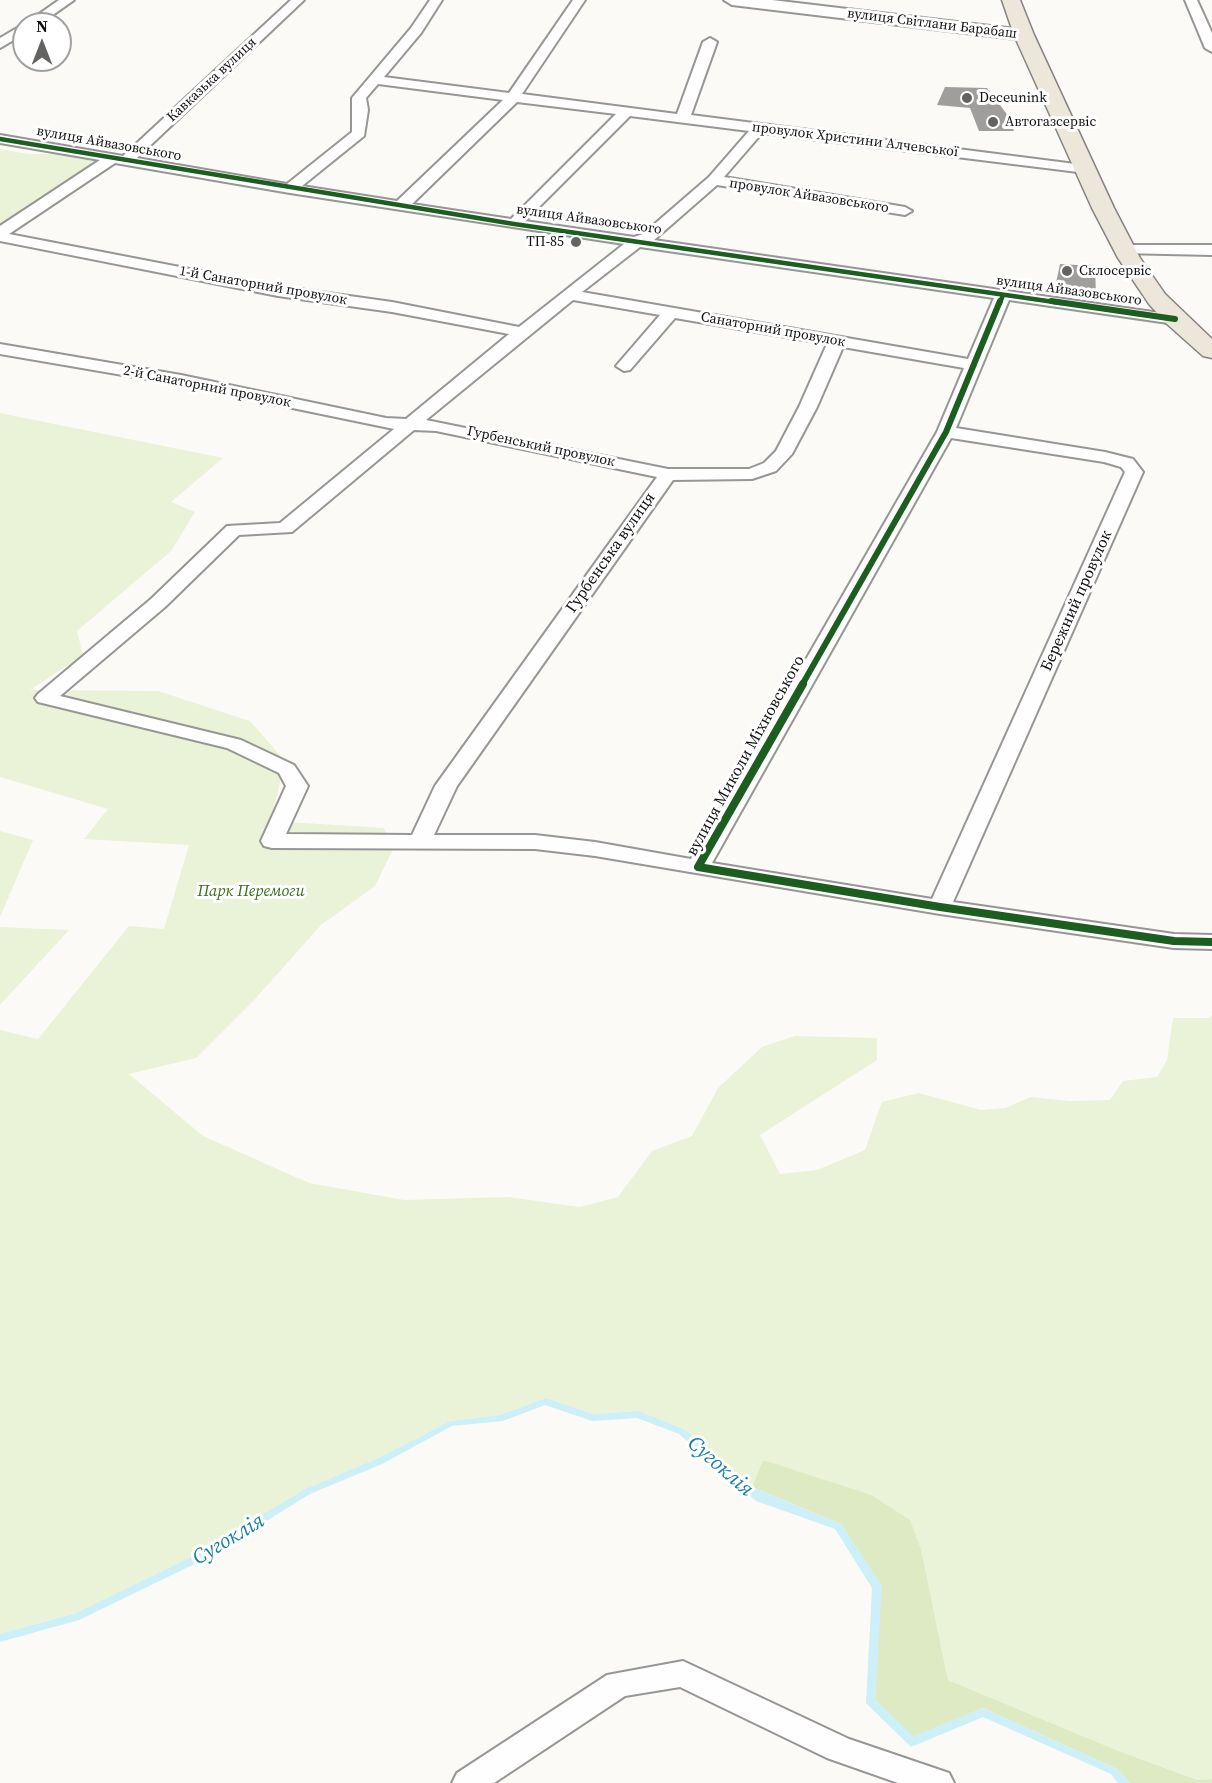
<!DOCTYPE html>
<html>
<head>
<meta charset="utf-8">
<style>
	body { margin:0 }
	#map { position:relative; width:1212px; height:1783px; overflow:hidden; background:#fcfaf7; font-family:"Source Serif 4",serif }
	canvas { display:block }
	.north { position:absolute; left:12px; top:12px; width:60px; height:60px; box-sizing:border-box; background:#fff; border:2px solid #a0a0a0; border-radius:50%; rotate:0deg; font-size:16px; font-weight:700; line-height:24px; text-align:center; color:#111 }
	.north::after { content:''; display:block; margin:auto; width:21px; height:27px; background:#636362; clip-path:polygon(50% 0,100% 100%,50% 72%,0 100%) }
</style>
</head>
<body>
<div id="map">
<canvas width="1212" height="1783"></canvas>
<div class="north">N</div>
</div>
<script>
const ctx = document.querySelector('canvas').getContext('2d');
ctx.lineJoin = 'round';
function fill(path, color) {
  ctx.fillStyle = color;
  ctx.fill(path, 'evenodd');
}
function toPath(rows) {
  const path = new Path2D();
  for (const r of rows) {
    path.moveTo(r[0], r[1]);
    for (let i = 2; i < r.length; i += 2) path.lineTo(r[i], r[i + 1]);
  }
  return path;
}
function stroke(path, color, width, dash) {
  ctx.strokeStyle = color;
  ctx.lineWidth = width;
  ctx.lineCap = dash ? 'butt' : 'round';
  ctx.setLineDash(dash || []);
  ctx.stroke(path);
}
function drawText(font, color, halo, rows, align = 'center') {
  ctx.font = font + ' "Source Serif 4",serif';
  ctx.lineWidth = 6;
  ctx.setLineDash([]);
  ctx.textBaseline = 'middle';
  ctx.strokeStyle = halo;
  ctx.fillStyle = color;
  for (const [text, x, y, turn = 0] of rows) {
    ctx.save();
    ctx.translate(x, y);
    ctx.rotate((+turn || 0) * Math.PI / 180);
    ctx.textAlign = isNaN(turn) ? turn : align;
    if (halo) ctx.strokeText(text, 0, 0);
    ctx.fillText(text, 0, 0);
    ctx.restore();
  }
}
const green = toPath([
	[0,149,28,154,72,154,98,161,0,230],
	[0,413,223,458,171,502,195,512,171,551,77,631,83,655,30,690,158,691,250,721,285,761,271,821,384,828,392,851,375,886,321,925,255,999,196,1058,129,1074,203,1136,309,1183,404,1200,508,1197,579,1207,618,1197,652,1151,692,1136,718,1088,762,1047,795,1036,877,1038,877,1060,760,1135,780,1174,817,1170,865,1150,882,1102,919,1093,981,1110,1005,1108,1031,1097,1069,1101,1110,1100,1123,1081,1157,1077,1167,1060,1173,1018,1209,1018,1212,1015,1212,1779,1199,1780,1116,1750,948,1680,921,1549,910,1521,763,1460,752,1487,686,1430,639,1411,593,1414,546,1398,500,1415,450,1421,378,1458,305,1489,199,1553,76,1613,0,1634,0,1030,38,1039,129,926,164,929,189,845,84,839,108,809,0,777],
	[0,831,33,840,0,917],
	[0,927,69,930,0,1005]
]);
const forest = toPath([
	[763,1460,871,1495,910,1520,921,1549,948,1680,1116,1750,1198,1780,1212,1779,1212,1783,1130,1783,1117,1769,983,1708,913,1737,875,1700,881,1586,841,1524,752,1487]
]);
const water = toPath([
	[546,1398,593,1414,639,1411,686,1430,752,1487,841,1524,882,1586,875,1700,913,1736,983,1708,1117,1769,1130,1783,1118,1783,1111,1774,983,1717,911,1747,866,1703,872,1588,835,1529,756,1501,679,1434,637,1418,592,1421,545,1405,503,1421,452,1426,382,1464,310,1494,205,1559,79,1620,0,1642,0,1634,76,1613,199,1553,305,1489,378,1458,450,1421,500,1415]
]);
const building = toPath([
	[945,87,987,88,1006,113,1014,131,979,131,970,108,937,105],
	[1060,264,1095,266,1096,296,1054,292]
]);
const minor = toPath([
	[59,0,74,0,40,24,25,24,59,0],
	[291,0,304,0,137,158,287,184,352,132,352,98,411,28,430,0,442,0,421,33,384,77,509,93,573,0,585,0,522,94,677,114,703,42,710,38,717,42,691,115,1091,166,1093,169,1086,173,762,133,724,177,905,207,912,211,905,215,717,185,654,240,1181,316,1183,319,1175,324,1009,300,956,428,1105,452,1133,459,1143,472,953,902,1174,934,1212,935,1212,949,1174,948,940,914,595,856,535,849,272,848,264,846,261,841,286,786,279,773,227,748,38,702,35,698,38,694,151,599,227,526,280,523,394,429,181,385,0,354,0,344,181,375,386,418,406,419,509,334,392,312,278,296,0,241,0,226,100,160,0,143,0,135,123,156,291,0],
	[378,84,503,100,397,201,302,186,364,136,368,110,366,98,378,84],
	[517,102,616,114,511,219,412,204,517,102],
	[630,116,749,131,709,177,643,234,634,237,525,221,630,116],
	[115,163,290,193,624,244,519,327,392,302,278,286,9,234,115,163],
	[640,247,994,298,968,359,582,292,640,247],
	[573,300,660,315,616,366,624,371,630,370,675,318,827,344,799,407,776,451,764,463,749,469,668,469,426,420,573,300],
	[843,347,964,368,937,432,691,859,595,842,535,835,434,835,457,786,673,480,752,479,776,471,792,454,817,407,843,347],
	[414,430,436,431,657,477,435,786,412,835,286,834,308,786,294,765,241,740,60,696,165,607,239,535,292,532,414,430],
	[951,438,1104,462,1121,467,1125,472,932,899,712,863,951,438],
	[1185,0,1197,0,1212,33,1212,52,1205,48,1185,0],
	[24,24,24,34,0,48,0,38,24,24],
	[1125,245,1212,245,1212,255,1120,253,1117,250,1125,245],
	[683,1661,849,1739,949,1773,954,1783,898,1783,827,1758,680,1687,625,1696,494,1783,452,1783,457,1773,607,1675,683,1661]
]);
const tertiary = toPath([
	[724,0,772,0,1024,30,1032,35,1024,40,732,5,724,0]
]);
const primary = toPath([
	[1002,0,1020,0,1034,35,1114,208,1140,258,1165,294,1212,339,1212,358,1203,356,1167,324,1149,304,1118,258,1092,208,1014,35,1002,0]
]);
const cyclewayFar2 = toPath([
	[0,139,514,224,1061,303],
	[1000,303,1003,295]
]);
const cyclewayFar1 = toPath([
	[1051,301,1175,319],
	[802,685,946,432,1000,301]
]);
const cycleway = toPath([
	[803,684,698,867,940,907,1174,941,1212,942]
]);
const markers = [
	[967,98,6,"#636362"],
	[993,122,6,"#636362"],
	[576,242,6,"#636362"],
	[1067,271,6,"#636362"]
];
const farStreetnames = [
	["вулиця Світлани Барабаш",932,24,7],
	["Кавказька вулиця",212,80,-43],
	["провулок Христини Алчевської",855,140,7],
	["вулиця Айвазовського",109,144,10],
	["провулок Айвазовського",809,196,9],
	["вулиця Айвазовського",589,220,8],
	["1-й Санаторний провулок",263,286,10],
	["вулиця Айвазовського",1069,291,8],
	["Санаторний провулок",773,330,10],
	["2-й Санаторний провулок",207,387,11],
	["Гурбенський провулок",541,447,12]
];
const farPoinames = [
	["Deceunink",979,98],
	["Автогазсервіс",1005,122],
	["ТП-85",564,242,"right"],
	["Склосервіс",1079,271]
];
const streetNames = [
	["Гурбенська вулиця",611,553,-55],
	["Бережний провулок",1077,601,-66],
	["вулиця Миколи Міхновського",746,756,-61]
];
const parkNames = [
	["Парк Перемоги",251,892]
];
const nearWaternames = [
	["Сугоклія",720,1467,41],
	["Сугоклія",229,1540,-31]
];
fill(green, '#eaf2d7');
fill(forest, '#ddeac4');
fill(water, '#cceff8');
fill(building, '#a09e9c');
stroke(minor, '#979695', 4);
stroke(tertiary, '#979695', 4);
stroke(primary, '#848382', 3);
fill(minor, '#fffefe');
fill(tertiary, '#fffefe');
fill(primary, '#ede6db');
stroke(cyclewayFar2, '#1b5e20', 4.5);
stroke(cyclewayFar1, '#1b5e20', 6);
stroke(cycleway, '#1b5e20', 8);
for (const [x, y, r, color] of markers) {
  const dot = new Path2D();
  dot.arc(x, y, r, 0, 2 * Math.PI);
  ctx.fillStyle = color;
  ctx.fill(dot);
  stroke(dot, '#fff', 2);
}
drawText('14px', '#111', '#fff', farStreetnames);
drawText('14px', '#111', '#fff', farPoinames, 'left');
drawText('16px', '#111', '#fff', streetNames);
drawText('italic 16px', '#3a6c1e', '#fff', parkNames);
drawText('italic 21px', '#147ea8', '#fff', nearWaternames);
</script>
</body>
</html>
